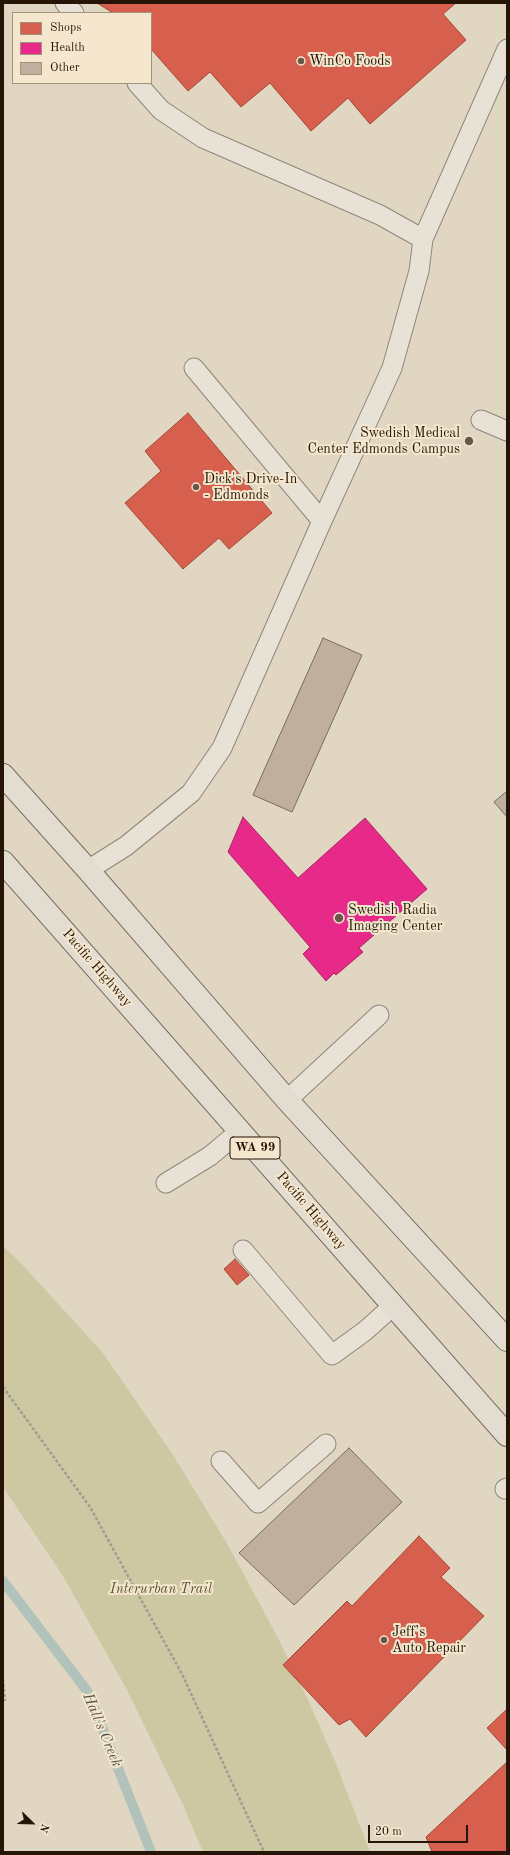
<!DOCTYPE html>
<html>
<head>
<meta charset="utf-8">
<style>
	body { margin:0 }
	#map { position:relative; width:510px; height:1855px; overflow:hidden; background:#e1d6c1; font-family:"Old Standard TT",serif }
	canvas { display:block }
	.frame { position:absolute; inset:0; border:4px solid #261407; pointer-events:none }
	.legend { position:absolute; left:12px; top:12px; width:140px; height:72px; box-sizing:border-box; background:#f4e7ce; border:1px solid #a2937e; margin:0; padding:5px 7px; list-style:none; font-size:12px; color:#261407 }
	.legend li { display:flex; align-items:center; gap:8px; height:20px }
	.legend b { width:20px; border:1px solid #a2937e }
	.north { position:absolute; left:12px; top:1803px; width:40px; height:40px; -webkit-text-stroke:3px #f4e7ce; paint-order:stroke; rotate:113deg; font-size:11px; font-weight:700; line-height:16px; text-align:center; color:#261407 }
	.north::after { content:''; display:block; margin:auto; width:14px; height:18px; background:#261407; clip-path:polygon(50% 0,100% 100%,50% 72%,0 100%) }
	.scale { position:absolute; left:368px; top:1825px; width:100px; height:18px; box-sizing:border-box; border:2px solid #261407; border-top:0; padding-left:5px; font-size:12px; line-height:14px; white-space:nowrap; color:#261407; -webkit-text-stroke:3px #f4e7ce; paint-order:stroke }
</style>
</head>
<body>
<div id="map">
<canvas width="510" height="1855"></canvas>
<div class="frame"></div>
<ul class="legend">
<li><b style="height:11px;background:#d6604d"></b>Shops</li>
<li><b style="height:11px;background:#e7298a"></b>Health</li>
<li><b style="height:11px;background:#c1af9d"></b>Other</li>
</ul>
<div class="north">N</div>
<div class="scale">20 m</div>
</div>
<script>
const ctx = document.querySelector('canvas').getContext('2d');
ctx.lineJoin = 'round';
function fill(path, color) {
  ctx.fillStyle = color;
  ctx.fill(path, 'evenodd');
}
function toPath(rows) {
  const path = new Path2D();
  for (const r of rows) {
    path.moveTo(r[0], r[1]);
    for (let i = 2; i < r.length; i += 2) path.lineTo(r[i], r[i + 1]);
  }
  return path;
}
function stroke(path, color, width, dash) {
  ctx.strokeStyle = color;
  ctx.lineWidth = width;
  ctx.lineCap = dash ? 'butt' : 'round';
  ctx.setLineDash(dash || []);
  ctx.stroke(path);
}
function drawText(font, color, halo, rows, align = 'center') {
  ctx.font = font + ' "Old Standard TT",serif';
  ctx.lineWidth = 4;
  ctx.setLineDash([]);
  ctx.textBaseline = 'middle';
  ctx.strokeStyle = halo;
  ctx.fillStyle = color;
  for (const [text, x, y, turn = 0] of rows) {
    ctx.save();
    ctx.translate(x, y);
    ctx.rotate((+turn || 0) * Math.PI / 180);
    ctx.textAlign = isNaN(turn) ? turn : align;
    if (halo) ctx.strokeText(text, 0, 0);
    ctx.fillText(text, 0, 0);
    ctx.restore();
  }
}
const green = toPath([
	[3,1246,19,1261,103,1353,173,1455,228,1545,278,1638,309,1702,337,1766,370,1852,203,1852,184,1807,127,1690,63,1576,3,1487]
]);
const shops = toPath([
	[97,3,456,3,443,14,466,40,370,124,348,98,311,131,270,83,241,107,210,72,188,91,151,49,151,13,113,13,97,3],
	[188,413,272,513,229,549,219,538,183,569,125,503,161,471,145,451,188,413],
	[235,1259,249,1275,237,1285,224,1269,235,1259],
	[419,1536,450,1568,441,1577,484,1616,366,1737,350,1719,339,1725,283,1665,347,1601,352,1606,419,1536],
	[507,1709,507,1750,487,1728,507,1709],
	[507,1762,507,1852,432,1852,426,1837,507,1762]
]);
const health = toPath([
	[243,817,298,878,365,818,427,889,359,948,363,952,336,975,334,973,326,981,303,954,310,947,228,852,243,817]
]);
const stream = toPath([
	[3,1581,88,1692,151,1852]
]);
const building = toPath([
	[323,638,362,655,292,812,253,795,323,638],
	[507,791,507,817,494,802,507,791],
	[349,1448,402,1502,294,1605,239,1553,349,1448]
]);
const path = toPath([
	[3,1387,90,1507,182,1674,264,1852],
	[3,1679,5,1701]
]);
const service = toPath([
	[65,3,74,13],
	[423,239,507,49],
	[194,368,322,521],
	[481,420,507,431],
	[88,870,126,846,191,793,222,748,322,521,392,368,419,271,423,239,380,215,203,138,161,110,137,83],
	[287,1100,379,1015],
	[166,1183,210,1156,240,1131],
	[243,1250,332,1355,365,1331,394,1305],
	[221,1461,258,1503,326,1444],
	[505,1489,507,1488]
]);
const trunk = toPath([
	[3,775,88,870,287,1100,507,1340],
	[3,862,507,1435]
]);
const markers = [
	[301,61,4,"#675848"],
	[469,441,5,"#675848"],
	[196,487,4,"#675848"],
	[339,918,5,"#675848"],
	[384,1640,4,"#675848"]
];
const shields = [
	[255,1148,50]
];
const shieldNames = [
	["WA 99",255,1148]
];
const poiNames = [
	["WinCo Foods",309,61],
	["Swedish Medical",460,433,"right"],
	["Center Edmonds Campus",460,449,"right"],
	["Dick's Drive-In",204,479],
	["- Edmonds",204,495],
	["Swedish Radia",348,910],
	["Imaging Center",348,926],
	["Jeff’s",392,1632],
	["Auto Repair",392,1648]
];
const streetNames = [
	["Pacific Highway",97,968,49],
	["Pacific Highway",311,1211,49]
];
const parkNames = [
	["Interurban Trail",161,1589]
];
const waterNames = [
	["Hall's Creek",102,1730,67]
];
fill(green, '#cec8a2');
fill(shops, '#d6604d');
stroke(shops, '#a14938', 1);
fill(health, '#e7298a');
stroke(health, '#ad2363', 1);
stroke(stream, '#b0c2b9', 10);
fill(building, '#c1af9d');
stroke(building, '#756c60', 1);
stroke(service, '#8f8679', 21);
stroke(trunk, '#756c60', 24);
stroke(path, '#a19b92', 2.5, [3, 2]);
stroke(service, '#e7e1d6', 19);
stroke(trunk, '#e3dcd0', 22);
for (const [x, y, r, color] of markers) {
  const dot = new Path2D();
  dot.arc(x, y, r, 0, 2 * Math.PI);
  ctx.fillStyle = color;
  ctx.fill(dot);
  stroke(dot, '#f4e7ce', 1.5);
}
for (const [x, y, w] of shields) {
  const box = new Path2D();
  box.roundRect(x - w / 2, y - 11, w, 22, 3);
  ctx.fillStyle = '#f4e7ce';
  ctx.fill(box);
  stroke(box, '#261407', 1);
}
drawText('bold 13px', '#261407', null, shieldNames);
drawText('14px', '#261407', '#f4e7ce', poiNames, 'left');
drawText('14px', '#261407', '#f4e7ce', streetNames);
drawText('italic 14px', '#5c4f34', '#f4e7ce', parkNames);
drawText('italic 15px', '#4f4e44', '#f4e7ce', waterNames);
</script>
</body>
</html>
